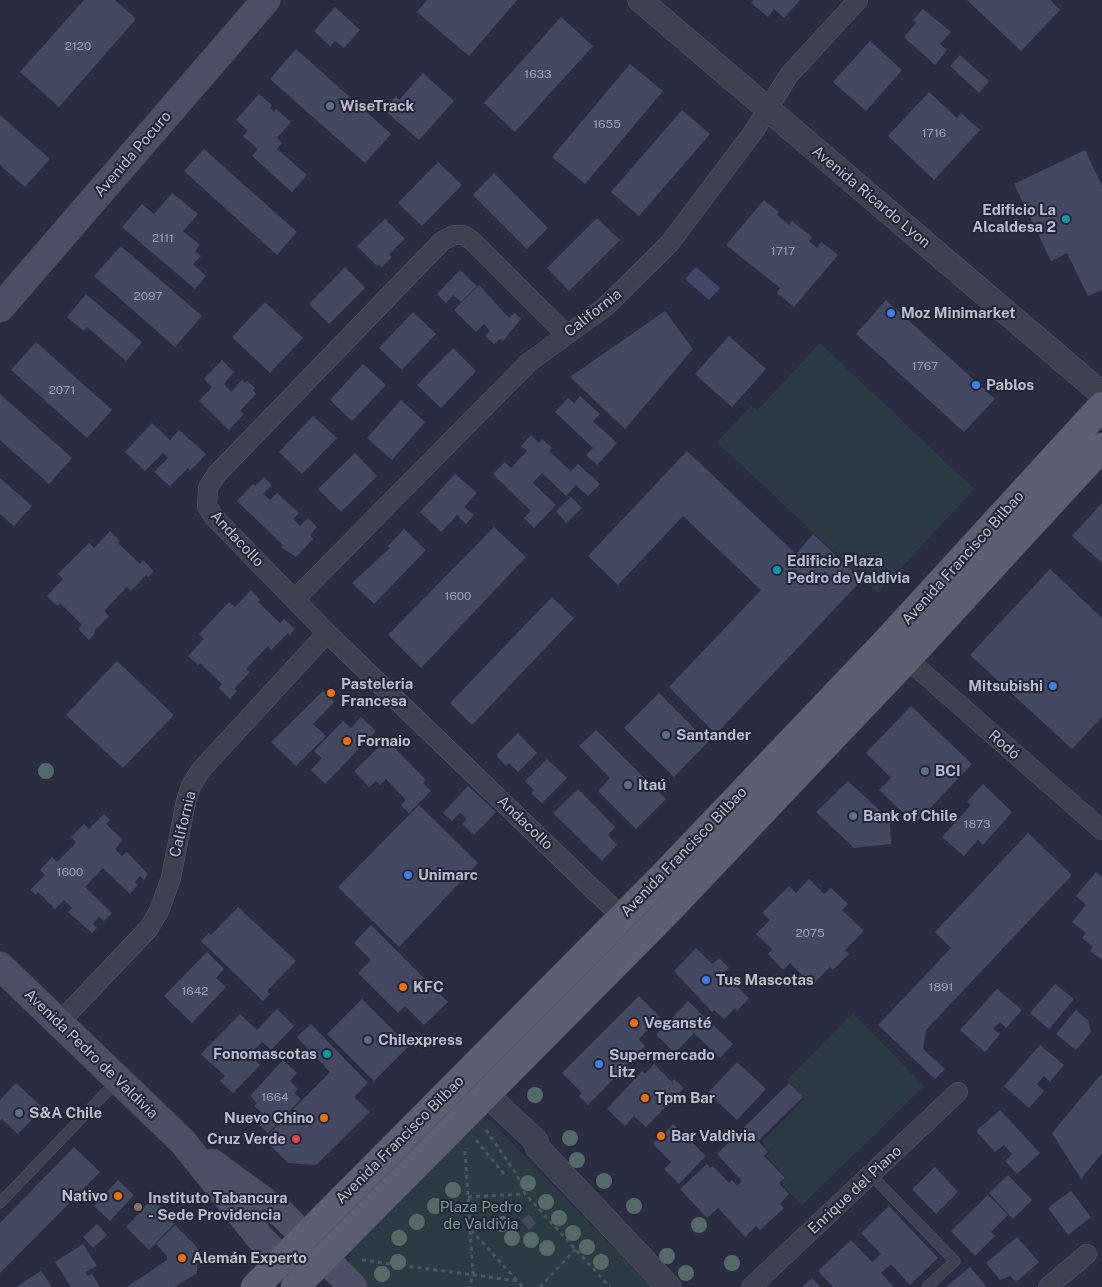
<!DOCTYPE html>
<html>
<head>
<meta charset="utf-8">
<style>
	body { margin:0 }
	canvas { display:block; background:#2a2d42 }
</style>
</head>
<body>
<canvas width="1102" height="1287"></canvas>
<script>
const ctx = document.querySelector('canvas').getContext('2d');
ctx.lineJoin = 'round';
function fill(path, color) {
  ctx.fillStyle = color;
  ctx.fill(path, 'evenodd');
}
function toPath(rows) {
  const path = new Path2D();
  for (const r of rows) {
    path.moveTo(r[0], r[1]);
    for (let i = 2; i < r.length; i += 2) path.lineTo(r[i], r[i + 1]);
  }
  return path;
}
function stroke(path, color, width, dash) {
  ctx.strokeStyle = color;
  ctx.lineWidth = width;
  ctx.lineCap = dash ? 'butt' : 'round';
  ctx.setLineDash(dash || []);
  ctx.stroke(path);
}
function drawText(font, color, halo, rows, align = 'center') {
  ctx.font = font + ' "Public Sans",sans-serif';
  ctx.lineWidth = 4;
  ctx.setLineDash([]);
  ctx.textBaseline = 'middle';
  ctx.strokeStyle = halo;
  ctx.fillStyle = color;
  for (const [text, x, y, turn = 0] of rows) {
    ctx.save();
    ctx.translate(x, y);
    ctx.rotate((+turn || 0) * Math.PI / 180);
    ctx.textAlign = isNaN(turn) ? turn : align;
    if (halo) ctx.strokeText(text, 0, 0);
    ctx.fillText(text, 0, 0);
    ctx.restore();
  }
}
const green = toPath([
	[820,343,974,489,878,593,717,442,751,406,757,411],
	[853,1013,924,1086,802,1205,781,1183,787,1178,766,1156,770,1152,762,1142,805,1099,787,1080],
	[483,1117,488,1119,652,1287,351,1287,349,1254,355,1243,479,1118]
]);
const water = toPath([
	[696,267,720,288,709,300,685,279]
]);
const building = toPath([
	[84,0,115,0,136,19,59,107,20,72],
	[427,0,517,0,469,56,417,12],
	[754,0,800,0,784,18,774,9,768,17,751,3],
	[967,0,1050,0,1060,10,1021,51],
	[335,7,360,30,344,48,335,41,330,46,314,31],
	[923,9,951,32,940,44,947,50,935,65,904,37,916,23,913,20],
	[561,17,593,46,515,132,484,103],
	[870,41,902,70,866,111,833,82],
	[296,49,391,134,365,163,270,79],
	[960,55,989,81,979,93,950,66],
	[630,64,663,91,585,184,552,157],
	[423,73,454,101,419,140,384,110,396,96,399,100],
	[929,92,957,118,961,113,980,130,934,180,888,136],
	[259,94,272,105,270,108,274,112,276,109,291,122,277,138,282,143,277,149,307,175,292,192,252,156,258,149,243,136,248,131,236,120],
	[682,110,710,134,639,216,611,192],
	[0,115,50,159,25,187,0,165],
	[204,149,297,232,277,255,184,171],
	[1085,150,1102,186,1102,290,1088,296,1067,253,1051,261,1014,184],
	[438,162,462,185,422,226,398,203],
	[494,173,548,228,527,249,473,195],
	[172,193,198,214,183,231,200,245,195,251,201,256,193,264,206,276,195,289,122,227,142,204,154,214],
	[764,200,779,212,777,215,789,225,792,221,812,237,809,241,817,248,821,242,838,255,794,307,777,293,780,288,726,245],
	[597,218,620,240,569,291,547,268],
	[385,219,405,239,389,254,392,257,382,267,379,265,377,266,357,246],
	[121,246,202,316,175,347,94,276],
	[345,267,365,288,329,324,309,304],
	[460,270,477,286,461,302,453,295,446,303,437,294],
	[479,285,509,318,515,313,521,319,503,341,500,339,494,344,485,336,490,331,484,324,476,332,454,310],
	[86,294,142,342,126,361,87,327,84,331,67,317],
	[886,300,995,399,964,432,856,334],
	[265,302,303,338,270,373,232,337],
	[665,311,693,349,625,429,570,377],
	[413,312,436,334,402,370,379,348],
	[729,336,766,369,732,407,695,374],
	[36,342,112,410,87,438,11,370],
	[453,348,476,371,441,408,417,385],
	[222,360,234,372,224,384,231,392,242,380,245,383,247,381,255,388,253,390,256,394,240,411,244,414,229,430,199,401,212,387,204,379],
	[363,364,386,385,352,421,330,400],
	[0,394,72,458,49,484,0,440],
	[580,396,600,414,593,421,617,443,597,465,586,455,593,448,555,412,568,398,574,403],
	[401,400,425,422,392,460,367,438],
	[313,416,337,438,302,474,279,452],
	[152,423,170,440,179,430,206,454,190,471,188,468,170,486,154,472,168,458,163,453,145,471,125,452],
	[531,435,539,443,542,439,552,448,549,451,571,471,578,464,600,484,588,496,576,485,566,496,542,473,533,483,556,505,534,528,524,518,531,511,493,474,505,462,511,468,527,451,521,446],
	[687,451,796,554,813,534,862,580,716,734,669,687,761,590,683,516,618,585,588,556],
	[355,453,377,476,341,512,318,489],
	[455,474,477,493,464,507,474,515,466,524,457,515,441,532,420,512],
	[264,477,272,485,263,494,270,500,277,493,299,513,293,519,300,526,308,518,317,527,310,535,313,539,296,557,281,547,283,545,237,501,253,484,255,486],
	[0,478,32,506,14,526,0,514],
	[571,497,582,508,566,523,556,511],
	[1102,503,1102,563,1072,536],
	[494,527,526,557,421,668,388,635],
	[404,529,426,550,374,604,352,583,390,548,388,546],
	[110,531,120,541,118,543,140,564,143,560,154,571,148,577,146,575,131,591,127,587,104,611,109,616,94,631,95,633,89,640,78,629,82,625,60,603,57,606,47,596,63,579,58,574,89,543,94,548],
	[1050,569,1102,618,1102,717,1072,749,970,655],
	[251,590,260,600,258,602,280,623,284,619,295,629,289,635,288,633,271,650,268,646,246,669,250,672,234,689,237,691,230,699,219,688,222,684,200,663,198,665,188,656,204,639,199,634,229,602,235,607],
	[552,597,574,618,472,725,450,703],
	[117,661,174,715,123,768,66,715],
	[323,691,334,702,313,724,326,736,296,766,271,742],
	[659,693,708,742,674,777,624,728],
	[911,706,972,764,915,824,879,790,891,778,866,753],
	[361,717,376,731,325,784,311,770,322,758,314,751,343,721,351,728],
	[596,730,666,799,636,829,598,791,610,778,579,746],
	[518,733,537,753,518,772,509,763,506,766,496,755],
	[384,742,389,746,391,744,426,780,423,783,431,791,409,813,401,805,406,800,386,779,380,785,376,781,369,787,354,771],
	[547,759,567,778,542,803,531,793,534,790,525,781],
	[848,781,890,820,891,844,854,848,816,812],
	[983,784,1012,812,983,845,978,840,964,856,942,837,971,805,967,802],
	[468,786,496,812,474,835,462,824,467,819,460,813,452,821,443,813],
	[578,789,615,827,608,835,617,845,602,861,553,813],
	[419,805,478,863,399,947,338,887],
	[104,814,110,820,106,824,123,840,115,849,122,856,127,852,148,874,144,880,140,876,135,882,138,885,130,894,103,868,85,887,112,913,104,921,99,917,93,924,97,928,92,933,68,912,72,908,64,900,55,909,38,892,36,895,30,890,45,875,40,870,52,857,57,862,76,843,71,837,84,824,89,829],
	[1028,833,1072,875,926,1030,923,1049,945,1069,935,1079,878,1025,951,948,935,932],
	[1096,872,1102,877,1102,960,1090,951,1093,947,1082,938,1086,933,1072,922,1086,905,1076,896],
	[809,879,824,894,831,888,848,904,842,910,864,931,845,950,849,954,833,970,830,967,812,985,790,963,783,970,768,954,772,949,756,934,770,920,762,913,789,886,796,893],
	[238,907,296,961,267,991,270,994,263,1001,201,941,209,933,211,935],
	[371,925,448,1002,424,1025,405,1006,398,1013,358,973,371,960,354,943],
	[696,948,712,964,719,958,729,968,723,973,749,998,737,1011,735,1008,724,1019,714,1010,712,1012,674,971],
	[207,952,224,969,216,978,226,987,192,1023,164,996],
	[1055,984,1074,999,1049,1029,1030,1013],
	[997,989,1022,1010,1006,1028,1000,1022,993,1029,1000,1034,985,1052,960,1030],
	[639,996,660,1017,639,1039,645,1046,588,1105,579,1096,582,1093,562,1073],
	[362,999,409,1046,374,1081,327,1034],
	[688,1001,733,1044,720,1058,694,1033,675,1053,656,1035],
	[277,1009,294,1026,271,1050,262,1042,254,1050,258,1053,253,1058,260,1065,233,1093,220,1081,225,1076,201,1054,240,1014,257,1030],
	[1076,1010,1088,1020,1091,1032,1076,1050,1056,1034],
	[311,1024,368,1083,354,1097,370,1112,316,1165,288,1163,264,1139,330,1072,297,1037],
	[1040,1045,1064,1065,1050,1082,1044,1076,1037,1084,1044,1091,1029,1108,1004,1086],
	[283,1060,297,1073,290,1081,298,1089,294,1093,301,1099,268,1133,255,1121,262,1113,254,1106,257,1103,250,1096],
	[737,1062,766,1089,737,1120,708,1093],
	[654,1064,672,1082,674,1079,684,1088,646,1127,634,1116,625,1126,607,1109,642,1071,645,1074],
	[1102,1073,1102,1153,1081,1179,1052,1133],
	[16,1083,43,1108,18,1134,2,1119,0,1121,0,1100],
	[789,1083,803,1097,758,1141,768,1152,764,1156,785,1178,779,1183,789,1194,780,1204,784,1208,760,1230,756,1226,745,1237,718,1208,707,1218,680,1189,707,1164,710,1168,713,1166,729,1183,732,1180,737,1186,742,1181,717,1154],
	[1000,1110,1040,1153,1017,1174,1005,1161,1012,1154,1004,1145,995,1152,976,1131],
	[673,1124,706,1156,679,1184,664,1169,671,1162,653,1144],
	[74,1147,100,1172,0,1273,0,1223],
	[935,1167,958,1192,936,1214,912,1189],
	[1008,1175,1032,1200,1013,1219,989,1193],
	[118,1180,134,1195,110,1221,94,1206],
	[1071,1191,1091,1217,1068,1235,1048,1208],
	[988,1195,1008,1215,991,1232,995,1236,975,1256,951,1231],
	[152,1199,162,1208,160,1211,174,1224,149,1250,126,1227],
	[889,1206,938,1258,910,1285,891,1264,881,1273,894,1287,833,1287,818,1271,851,1240,872,1262,881,1254,861,1233],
	[529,1214,536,1223,529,1230,521,1220],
	[97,1224,107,1235,93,1248,83,1237],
	[175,1225,198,1248,197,1273,175,1287,127,1287,167,1260,167,1256,156,1244],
	[1017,1237,1039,1262,1016,1282,1010,1276,1000,1280,986,1263],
	[83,1244,97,1266,85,1272,88,1276,92,1274,100,1287,71,1287,55,1262],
	[970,1267,987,1287,946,1287],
	[41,1271,52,1287,16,1287],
	[812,1278,820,1287,802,1287]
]);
const path = toPath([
	[486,1130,517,1175,525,1194,610,1287],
	[476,1140,504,1174],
	[465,1151,473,1275,469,1287],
	[468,1197,525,1194],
	[471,1230,523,1287],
	[362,1260,518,1281],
	[540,1287,576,1249]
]);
const service = toPath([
	[871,1175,955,1261,927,1287],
	[0,1203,117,1081]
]);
const minor = toPath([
	[566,334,471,240,463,235,454,235,442,241,216,475,208,488,207,506,214,517,327,633,622,917],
	[295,599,528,363,605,307,669,244,754,131,789,75,858,0],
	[907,659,1102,830],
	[58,1024,149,928,159,911,171,878,186,801,191,786,200,771,327,633],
	[751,1287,958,1092],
	[1048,1287,1087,1254]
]);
const tertiary = toPath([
	[640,0,1102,394],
	[472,1081,536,1141,537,1147,669,1287]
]);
const secondary = toPath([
	[0,308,266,0],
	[0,966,183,1142,260,1238,299,1277],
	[212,1163,283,1215,353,1287]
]);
const primary = toPath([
	[255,1287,662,877,886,642,1102,406],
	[295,1287,664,915,907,659,1102,447]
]);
const trees = [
	[46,771],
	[535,1095],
	[570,1138],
	[577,1160],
	[604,1181],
	[528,1183],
	[453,1190],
	[546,1202],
	[435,1206],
	[634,1206],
	[559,1218],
	[417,1222],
	[502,1224],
	[699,1225],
	[573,1233],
	[399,1238],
	[512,1238],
	[531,1240],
	[587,1247],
	[547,1248],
	[667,1256],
	[398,1262],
	[601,1262],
	[732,1263],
	[686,1273],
	[382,1274]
];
const markers = [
	[330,106,5,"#5c6f8a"],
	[1066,219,5,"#0f9aa8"],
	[891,313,5,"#3f7fe0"],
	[976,385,5,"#3f7fe0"],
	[777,570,5,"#0f9aa8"],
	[1053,686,5,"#3f7fe0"],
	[331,693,5,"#e8710a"],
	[666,735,5,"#5c6f8a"],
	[347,741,5,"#e8710a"],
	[925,771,5,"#5c6f8a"],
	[628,785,5,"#5c6f8a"],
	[853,816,5,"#5c6f8a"],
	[408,875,5,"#3f7fe0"],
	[706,980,5,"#3f7fe0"],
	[403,987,5,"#e8710a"],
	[634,1023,5,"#e8710a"],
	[368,1040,5,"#5c6f8a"],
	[327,1054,5,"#0f9aa8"],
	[599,1064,5,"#3f7fe0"],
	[645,1098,5,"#e8710a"],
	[19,1113,5,"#5c6f8a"],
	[324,1118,5,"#e8710a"],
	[661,1136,5,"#e8710a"],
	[296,1139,5,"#e0444e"],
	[118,1196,5,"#e8710a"],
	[138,1207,5,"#8d6e63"],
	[182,1258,5,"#e8710a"]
];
const numberNames = [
	["2120",78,46],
	["1633",538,74],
	["1655",607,124],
	["1716",934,133],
	["2111",163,238],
	["1717",783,251],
	["2097",148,296],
	["1767",925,366],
	["2071",62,390],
	["1600",458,596],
	["1873",977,824],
	["1600",70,872],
	["2075",810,933],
	["1891",941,987],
	["1642",195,991],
	["1664",275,1097]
];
const poiNames = [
	["WiseTrack",340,106],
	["Edificio La",1056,210,"right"],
	["Alcaldesa 2",1056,227,"right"],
	["Moz Minimarket",901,313],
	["Pablos",986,385],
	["Edificio Plaza",787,561],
	["Pedro de Valdivia",787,578],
	["Pasteleria",341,684],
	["Francesa",341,701],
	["Mitsubishi",1043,686,"right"],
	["Santander",676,735],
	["Fornaio",357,741],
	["BCI",935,771],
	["Itaú",638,785],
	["Bank of Chile",863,816],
	["Unimarc",418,875],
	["Tus Mascotas",716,980],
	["KFC",413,987],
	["Vegansté",644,1023],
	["Chilexpress",378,1040],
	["Fonomascotas",317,1054,"right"],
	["Supermercado",609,1055],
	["Litz",609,1072],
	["Tpm Bar",655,1098],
	["S&A Chile",29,1113],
	["Nuevo Chino",314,1118,"right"],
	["Bar Valdivia",671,1136],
	["Cruz Verde",286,1139,"right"],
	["Nativo",108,1196,"right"],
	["Instituto Tabancura",148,1198],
	["- Sede Providencia",148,1215],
	["Alemán Experto",192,1258]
];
const streetNames = [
	["Avenida Pocuro",133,154,-49],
	["Avenida Ricardo Lyon",871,197,40],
	["California",593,313,-38],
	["Andacollo",237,539,47],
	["Avenida Francisco Bilbao",963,558,-48],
	["Rodó",1004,745,41],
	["Andacollo",525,823,44],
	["California",183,824,-76],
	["Avenida Francisco Bilbao",684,852,-46],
	["Avenida Pedro de Valdivia",91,1054,44],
	["Avenida Francisco Bilbao",400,1140,-45],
	["Enrique del Piano",855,1190,-43]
];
const parkNames = [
	["Plaza Pedro",481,1207],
	["de Valdivia",481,1224]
];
fill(green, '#2c3a43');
fill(water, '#41466a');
fill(building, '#444860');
stroke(service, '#565869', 11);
stroke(minor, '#565869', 20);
stroke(tertiary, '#565869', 25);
stroke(secondary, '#474a5b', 29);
stroke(primary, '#474a5b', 29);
stroke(path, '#4a5760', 3, [4, 4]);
stroke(service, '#3e4152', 10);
stroke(minor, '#3e4152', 19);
stroke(tertiary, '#3e4152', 24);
stroke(secondary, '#4c4f65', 28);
stroke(primary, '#5c5f72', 28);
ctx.fillStyle = '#536a68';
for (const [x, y] of trees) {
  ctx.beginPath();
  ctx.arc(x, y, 8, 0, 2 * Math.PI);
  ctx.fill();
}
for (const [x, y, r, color] of markers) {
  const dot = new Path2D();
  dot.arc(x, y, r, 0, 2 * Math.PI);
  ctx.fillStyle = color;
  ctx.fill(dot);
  stroke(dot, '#222538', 2);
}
drawText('12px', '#9da0b1', null, numberNames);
drawText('bold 15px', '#bbbdcc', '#222538', poiNames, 'left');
drawText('15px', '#bbbdcc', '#222538', streetNames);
drawText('15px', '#749b88', '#222538', parkNames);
</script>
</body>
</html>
